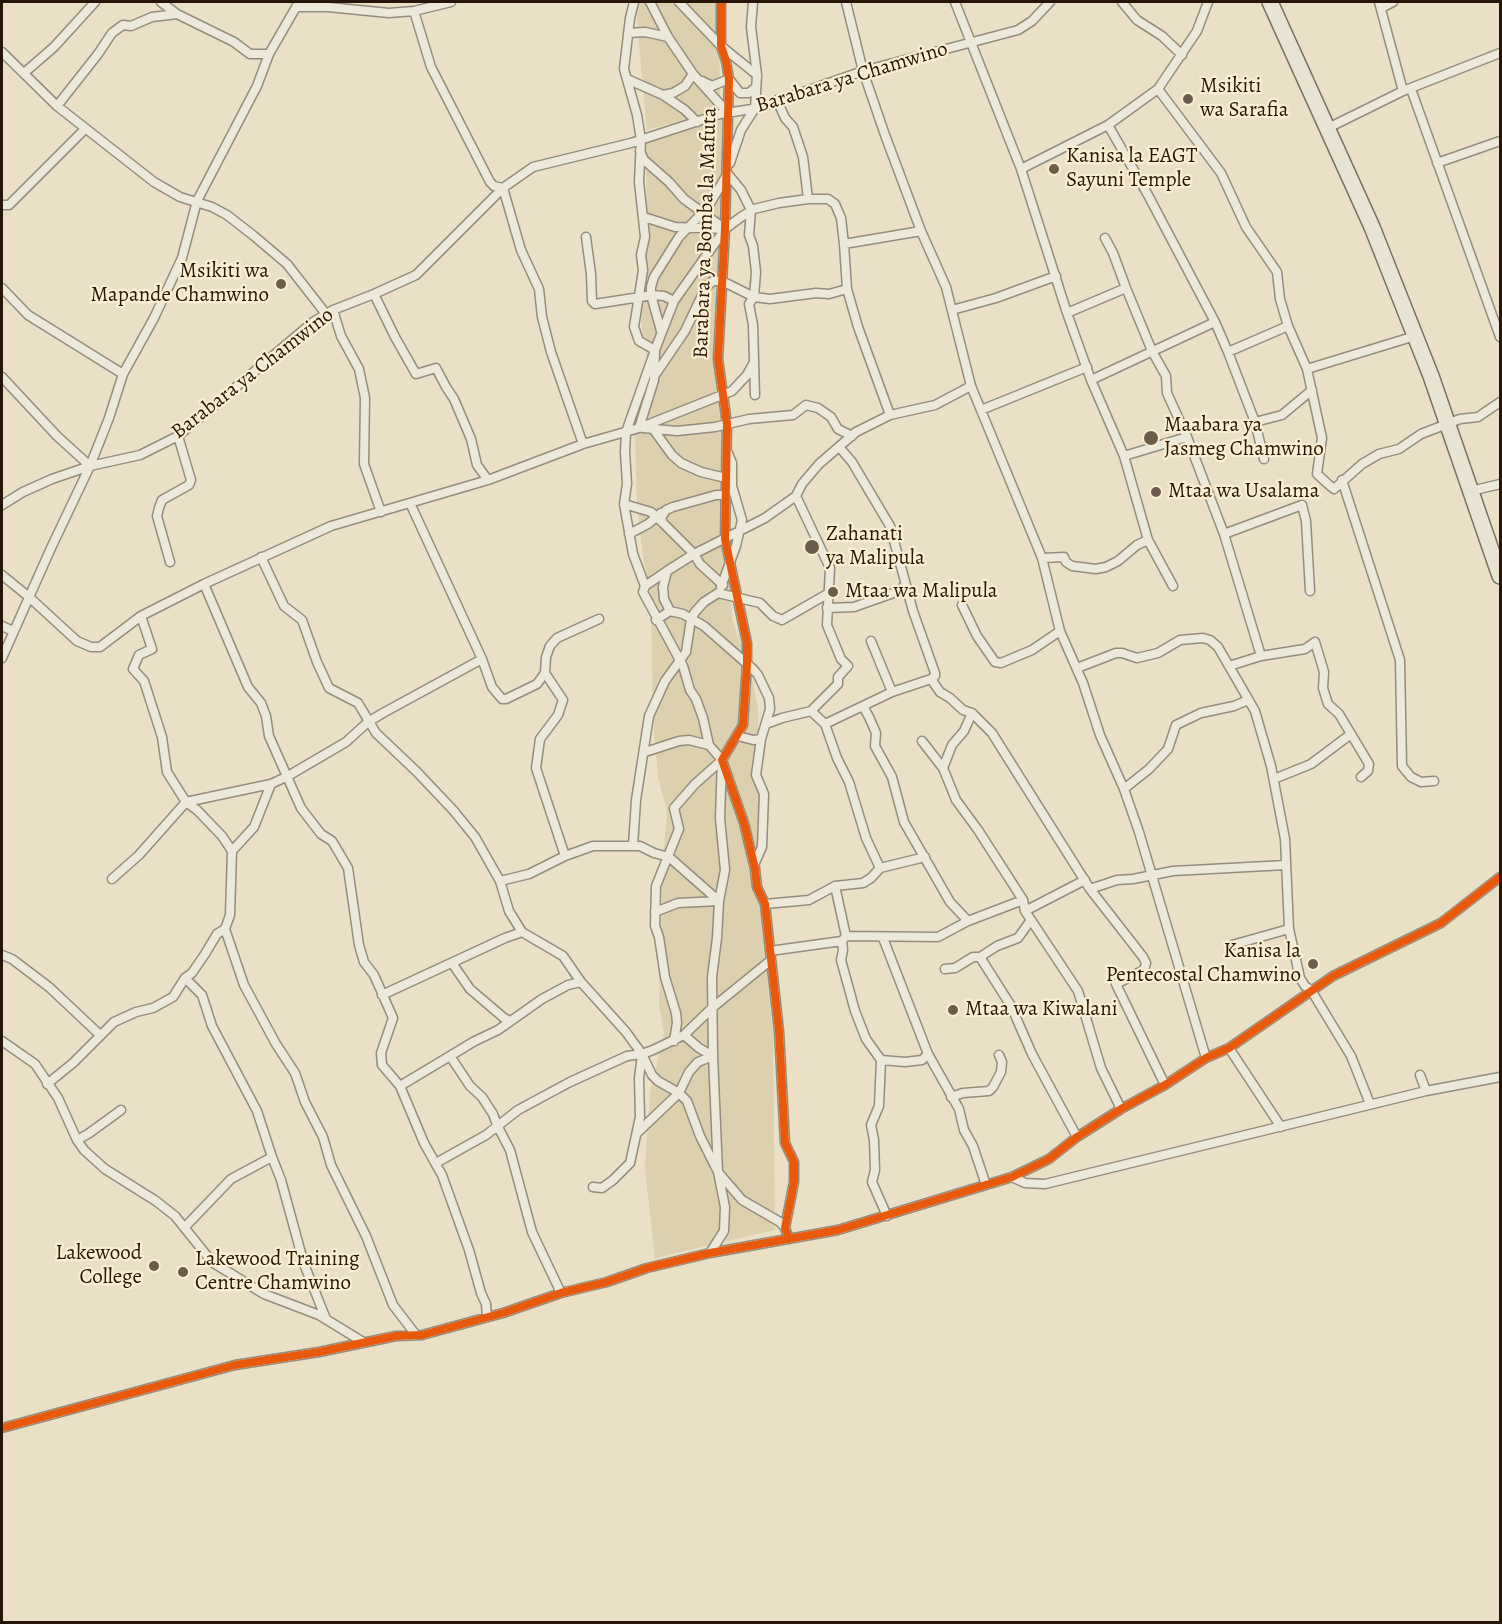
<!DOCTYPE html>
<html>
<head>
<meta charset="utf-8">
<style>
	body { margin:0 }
	#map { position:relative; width:1502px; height:1624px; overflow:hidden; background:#e9e0c6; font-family:Alegreya,serif }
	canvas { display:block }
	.frame { position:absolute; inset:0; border:3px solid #271608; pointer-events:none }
</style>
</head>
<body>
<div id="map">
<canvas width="1502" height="1624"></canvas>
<div class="frame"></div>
</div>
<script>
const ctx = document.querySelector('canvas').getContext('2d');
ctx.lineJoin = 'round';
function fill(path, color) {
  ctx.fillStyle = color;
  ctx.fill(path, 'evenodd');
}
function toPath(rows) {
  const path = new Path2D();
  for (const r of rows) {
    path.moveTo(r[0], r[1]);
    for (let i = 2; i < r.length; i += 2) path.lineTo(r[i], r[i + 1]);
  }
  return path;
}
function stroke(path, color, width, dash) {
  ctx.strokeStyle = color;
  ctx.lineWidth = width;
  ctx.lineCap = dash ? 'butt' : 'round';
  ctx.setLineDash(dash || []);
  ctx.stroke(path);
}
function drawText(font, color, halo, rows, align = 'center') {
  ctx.font = font + ' Alegreya,serif';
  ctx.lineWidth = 4.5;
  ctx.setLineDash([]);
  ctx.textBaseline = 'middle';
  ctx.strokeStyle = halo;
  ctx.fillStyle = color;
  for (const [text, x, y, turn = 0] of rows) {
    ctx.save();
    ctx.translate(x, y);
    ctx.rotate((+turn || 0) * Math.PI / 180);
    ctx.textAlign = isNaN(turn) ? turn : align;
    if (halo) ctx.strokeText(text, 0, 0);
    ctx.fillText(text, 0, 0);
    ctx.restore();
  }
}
const green = toPath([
	[635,2,719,2,720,110,647,130],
	[722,116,724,403,727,530,732,619,751,673,758,708,761,894,767,945,768,990,773,1032,775,1230,655,1258,645,1169,650,1093,664,1033,659,1004,663,858,667,812,658,777,653,720,651,593,644,564,637,506,635,434,650,379,641,321,647,267,646,137]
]);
const street = toPath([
	[161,2,177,14],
	[634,2,630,18,624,69,637,115,641,140,639,182,645,237,641,255,643,270,634,327,639,341,655,350,626,432,625,452,627,484,624,504,633,554,645,586],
	[650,2,668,37,693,74,727,112],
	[679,2,721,46,757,75],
	[721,2,721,46,726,61,729,79,725,229,718,359,727,424,725,539,747,643,747,664,743,725,722,760,744,823,755,869,757,887,765,904,779,1031,785,1143,794,1162,794,1182,785,1228,789,1239],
	[846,2,863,71,885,135,921,231,946,287,971,386,1042,558,1060,631,1083,683,1100,735,1124,789,1139,832,1206,1058],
	[955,2,1021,169,1067,313,1091,380,1124,456,1148,540,1173,586],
	[1122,2,1137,20,1162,36,1182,55],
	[1379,2,1403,91],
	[296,7,328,7,389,13,414,11,451,2],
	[1381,8,1393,2],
	[414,11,431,67,490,182,494,186,503,188,521,250,539,289,542,317,551,352,583,444],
	[628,33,645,32,668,37],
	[2,52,57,106,154,182,180,197,212,207,227,215,254,236,287,264,326,314],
	[24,73,54,47,95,2],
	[627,79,663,95,685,110,697,122],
	[702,81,712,86,729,79,740,93,749,93,756,87],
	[1158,89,1221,173,1246,227,1277,272,1280,299,1288,326,1307,369,1322,438,1317,474,1328,484,1334,489,1362,464,1379,454,1399,449,1421,434,1460,419,1478,417,1500,402],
	[1411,89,1500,337],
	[663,95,673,93,685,86,693,74],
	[777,100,785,118,793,127,803,157,808,199],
	[57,106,98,54,112,33,123,25,131,26,152,17,177,14,234,42,250,54,269,54],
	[1108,125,1148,195,1215,322,1228,352,1255,422,1264,459],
	[1328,128,1403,91,1500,53],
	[640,151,644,160,669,182,684,199,725,229],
	[730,163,741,130,755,108,757,75,751,27,753,2],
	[1437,163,1500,141],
	[1021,169,1108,125,1158,89,1197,31,1208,2],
	[727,173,741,190,751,210,749,235,753,246,756,272,754,297,749,304,753,325,755,395],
	[2,205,9,205,85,129],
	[644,217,675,227,724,229],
	[586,237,591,274,592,301,595,304,653,295,664,296,674,301],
	[1105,238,1113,253,1126,288,1152,351,1166,376,1167,393,1187,437,1224,534,1261,656],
	[844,244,847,289,858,327,890,415],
	[2,288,28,315,123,374],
	[374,294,395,337,416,374,436,368,446,387,454,399,471,439,477,465,488,480],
	[333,310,341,336,359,369,365,398,364,464,381,512],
	[952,310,996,298,1056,276],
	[1067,313,1126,288],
	[661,331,651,295,651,287,654,277,679,237,708,207,725,178],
	[1228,352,1288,326],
	[1307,369,1415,336],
	[655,375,685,331,706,287,713,281,722,281,754,297,770,299,816,293,829,294,847,289],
	[2,377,57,436,90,466],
	[1091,380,1215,322],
	[981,410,1087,367],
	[1255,422,1282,415,1312,390],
	[639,428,654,380,655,350,674,301,725,229,741,217,754,209,779,203,808,199,828,199,835,204,841,218,844,244,921,231],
	[643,428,677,431,715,427,749,419,793,415,806,405,818,408,831,417,838,429,852,436],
	[653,429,672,455,681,463,701,472,726,478],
	[840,448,852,462,890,526,913,611,935,673,935,676,931,679],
	[1124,456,1187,437],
	[1342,480,1400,660,1402,766,1411,777,1421,782,1434,781],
	[1471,491,1500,484],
	[796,496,830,568,827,625,841,659,848,666,838,677,838,684,811,711],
	[410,503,482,659,492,687,502,699,506,699,537,684,545,673,546,657,550,646,557,638,599,619],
	[624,504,651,512,663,523],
	[2,505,23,492,52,479,90,466,140,455,178,436,313,322,333,310,374,294,416,275,503,188,533,167,631,143,720,114,758,108,863,71,1018,30,1032,21,1050,2],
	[629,534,648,524,661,513],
	[1224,534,1302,505,1306,521,1310,591],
	[261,557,284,606,302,620,317,662,329,688,358,703,376,733,417,772,453,810,475,837,500,881,509,911,522,932,563,956,581,982,626,1032,642,1054,652,1075,658,1081,679,1093,687,1101,700,1136,718,1172,725,1207,724,1231,710,1253],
	[1042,558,1064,557,1066,562,1072,566,1096,569,1106,567,1118,561,1137,545,1148,540],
	[170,562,157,516,159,508,162,500,189,485,191,480,178,436],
	[667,571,663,587,664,599,670,611],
	[2,575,29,597,77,641,91,647,100,647,141,616,204,584,331,526,488,480,583,444,639,428,732,391,747,375,753,364],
	[204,584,248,687,261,703,266,716,269,736,301,808,321,834,332,841,348,868,359,945,364,962,374,975,393,1018,381,1053,382,1065,400,1086,424,1143,442,1175,469,1250,481,1293,486,1304,487,1317],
	[723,585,700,564,694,554,663,523,661,518,666,510,673,507,716,495,725,495],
	[721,587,736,546,742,520,732,486,732,463,728,453],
	[962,605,977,636,995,662,1001,663,1032,650,1060,631],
	[827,608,854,607,899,591,905,585],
	[656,620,670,611,683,614,704,626,753,669,758,675,769,698,770,709,761,739,756,775,764,794,762,847,754,865],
	[2,626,13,631],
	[871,641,892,692],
	[2,658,51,548,90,466,109,418,123,374,154,318,182,258,197,201,257,86,269,54,299,2],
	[1229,666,1261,656,1305,649,1315,642,1324,672,1323,688,1328,704,1339,714,1369,764,1368,771,1361,777],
	[1077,668,1116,653,1122,653,1137,658,1158,653,1180,640,1203,638,1210,640,1218,647,1255,711,1271,766,1285,839,1289,929,1300,978,1305,986,1311,990,1351,1056,1370,1104],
	[545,673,563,700,558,715,540,739,536,768,565,856],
	[863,706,869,717,876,733,875,746,892,777,904,822,950,902,968,921],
	[972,713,964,731,952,745,943,768,956,800,978,830,1023,900,1025,911,1031,920,1078,991,1101,1068,1121,1109],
	[766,724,782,718,811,711,825,724,892,692,931,679,940,692,950,698,963,710,972,713,992,733,1090,889,1143,957,1146,963,1144,970,1116,984,1165,1085],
	[825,724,837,758,849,782,866,838,880,868],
	[738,736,753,740,761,739],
	[922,741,943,768],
	[645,752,679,741,689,740,709,745],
	[1274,779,1311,764,1351,734],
	[1124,789,1149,769,1168,749,1176,725,1201,713,1234,706,1248,700],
	[633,846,636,800,649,716,665,681,686,652,691,619,695,612,704,602,718,593,760,603,773,616,782,620,829,593],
	[232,851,254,827,271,784],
	[112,879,139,855,186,802,271,784,288,776,346,742,368,722,383,713,482,659],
	[500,881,529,874,565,856,593,846,640,846,654,853,669,857,719,901],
	[835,886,846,936],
	[1090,889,1117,880,1133,879,1173,871,1286,865],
	[765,904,809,900,835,886,863,883,871,878,880,868,925,857],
	[1025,911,1085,880],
	[655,912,678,903,719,901],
	[225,929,244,985,276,1044,295,1073,305,1102,323,1137,331,1165,366,1236,393,1305,416,1335],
	[883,938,928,1054,959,1109,964,1130,973,1146,986,1185],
	[842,941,843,950,841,960,855,1011,866,1039,881,1060,879,1106,871,1125,874,1140,875,1170,872,1182,887,1216],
	[1232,945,1289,929],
	[770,951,842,941,846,936,938,937,968,921,1023,900],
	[2,955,12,959,49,987,100,1035],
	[980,957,1011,1006,1032,1054,1077,1137],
	[452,963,470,989,504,1018,510,1021],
	[945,969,955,968,973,957,980,957,997,946,1018,938,1031,920],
	[185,978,202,995,212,1026,257,1111,272,1157],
	[382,995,505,938,522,932],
	[684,1035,699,1048,713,1056],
	[2,1041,35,1064,58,1098,77,1140,84,1150,105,1169,156,1201,175,1216,212,1262,264,1294,319,1315,363,1342],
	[674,1041,677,1023,676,1013,665,977,659,937,655,926,656,886,679,829,674,808,695,784,722,760],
	[1229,1048,1281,1127],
	[881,1060,905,1062,922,1060,928,1054],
	[1420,1075,1426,1091],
	[47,1084,73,1063,114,1022,136,1012,153,1008,173,997,185,978,192,973,205,954,217,934,225,929,230,915,232,851,222,836,197,810,186,802,167,772,162,737,144,681,133,669,139,655,152,649,141,616],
	[400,1086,450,1056],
	[951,1097,963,1093,989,1091,993,1087,1001,1072,1002,1062,999,1055],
	[637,1133,679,1093,689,1072,698,1062,713,1056],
	[77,1140,88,1134,121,1110],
	[436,1163,486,1135,518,1110,570,1082,627,1056,642,1054,653,1050,684,1035,712,1008,771,960],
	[1012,1177,1025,1183,1045,1184,1426,1091,1500,1077],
	[593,1187,602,1188,613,1180,630,1163,640,1117,639,1078,642,1055],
	[185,1227,231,1179,272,1157,281,1180,304,1264,326,1319],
	[785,1228,780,1222,742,1200,718,1172,713,1056,712,977,717,938,719,901,725,870,720,818,722,760,709,745,703,718,696,699,690,690,683,666,643,592,645,586,667,571,694,554,765,518,796,496,802,484,819,464,856,432,890,415,935,405,971,386],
	[561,1293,532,1232,510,1150,497,1125,493,1114,482,1097,470,1086,450,1056,473,1042,498,1030,542,999,568,985,581,982],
	[2,1428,235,1365,319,1352,396,1336,422,1335,503,1313,561,1293,607,1282,647,1268,710,1253,838,1230,1012,1177,1049,1159,1077,1137,1121,1109,1165,1085,1206,1058,1229,1048,1333,976,1441,923,1500,877]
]);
const highway = toPath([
	[1270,2,1372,227,1431,376,1500,576]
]);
const cycleway = toPath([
	[721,2,721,46,726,61,729,79,725,229,718,359,727,424,725,539,747,643,747,664,743,725,722,760,744,823,755,869,757,887,765,904,779,1031,785,1143,794,1162,794,1182,785,1228,789,1239],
	[2,1428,235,1365,319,1352,396,1336,422,1335,503,1313,561,1293,607,1282,647,1268,710,1253,838,1230,1012,1177,1049,1159,1077,1137,1121,1109,1165,1085,1206,1058,1229,1048,1333,976,1441,923,1500,877]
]);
const markers = [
	[1188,99,6,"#6b5d4a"],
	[1054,169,6,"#6b5d4a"],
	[281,284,6,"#6b5d4a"],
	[1151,438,8,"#6b5d4a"],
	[1156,492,6,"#6b5d4a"],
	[812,547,8,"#6b5d4a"],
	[833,592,6,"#6b5d4a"],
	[1313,964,6,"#6b5d4a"],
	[953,1010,6,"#6b5d4a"],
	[154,1266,6,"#6b5d4a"],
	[183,1272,6,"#6b5d4a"]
];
const streetNames = [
	["Barabara ya Chamwino",852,78,-17],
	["Barabara ya Bomba la Mafuta",706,233,-88],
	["Barabara ya Chamwino",253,374,-38]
];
const poiNames = [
	["Msikiti",1200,87],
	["wa Sarafia",1200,111],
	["Kanisa la EAGT",1066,157],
	["Sayuni Temple",1066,181],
	["Msikiti wa",269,272,"right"],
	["Mapande Chamwino",269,296,"right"],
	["Maabara ya",1164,426],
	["Jasmeg Chamwino",1164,450],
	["Mtaa wa Usalama",1168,492],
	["Zahanati",826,535],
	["ya Malipula",826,559],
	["Mtaa wa Malipula",845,592],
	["Kanisa la",1301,952,"right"],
	["Pentecostal Chamwino",1301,976,"right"],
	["Mtaa wa Kiwalani",965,1010],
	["Lakewood",142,1254,"right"],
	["College",142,1278,"right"],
	["Lakewood Training",195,1260],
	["Centre Chamwino",195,1284]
];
fill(green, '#ddd0ae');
stroke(street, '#948c7d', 11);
stroke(highway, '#797163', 18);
stroke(street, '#ece8da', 8);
stroke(highway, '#e9e3d4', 15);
stroke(cycleway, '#e8590c', 8);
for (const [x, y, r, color] of markers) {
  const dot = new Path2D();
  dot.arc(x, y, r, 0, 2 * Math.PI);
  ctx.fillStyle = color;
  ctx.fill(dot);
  stroke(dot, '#faefd1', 2);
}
drawText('21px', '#271608', '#faefd1', streetNames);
drawText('21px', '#271608', '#faefd1', poiNames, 'left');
</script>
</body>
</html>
